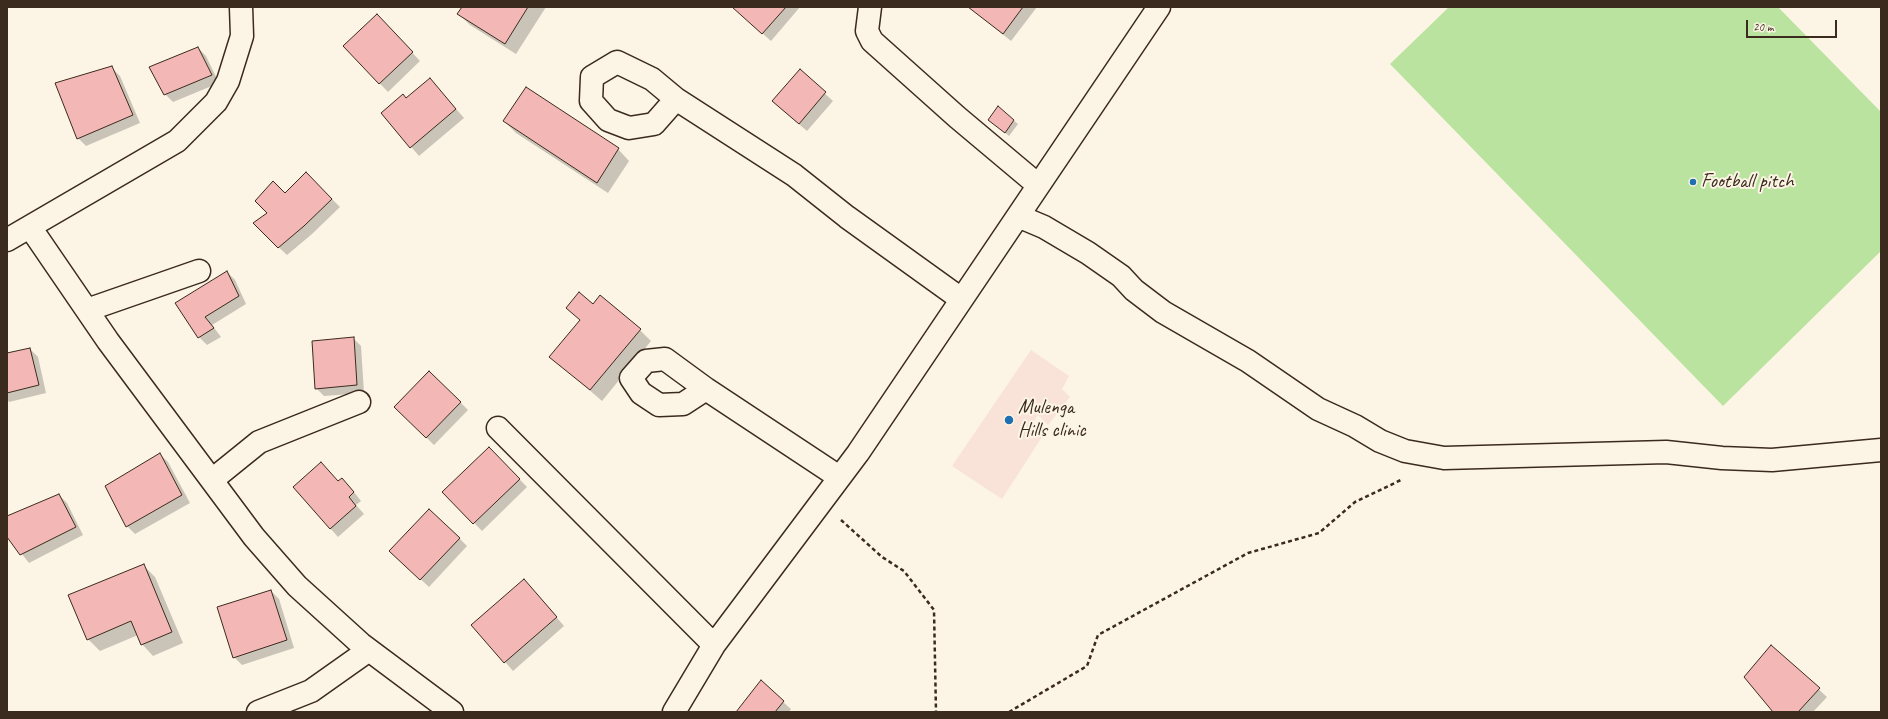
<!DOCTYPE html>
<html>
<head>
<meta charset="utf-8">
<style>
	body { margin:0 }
	#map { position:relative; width:1888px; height:719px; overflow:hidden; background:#fcf5e5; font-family:Caveat,sans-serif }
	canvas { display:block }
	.frame { position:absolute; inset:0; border:8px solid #3b2a1e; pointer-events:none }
	.scale { position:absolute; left:1746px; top:20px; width:91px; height:18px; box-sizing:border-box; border:2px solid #3b2a1e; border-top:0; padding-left:5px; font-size:12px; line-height:14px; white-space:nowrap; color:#3b2a1e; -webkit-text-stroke:3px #fcf5e5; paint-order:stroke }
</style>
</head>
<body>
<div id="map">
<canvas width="1888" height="719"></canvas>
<div class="frame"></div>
<div class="scale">20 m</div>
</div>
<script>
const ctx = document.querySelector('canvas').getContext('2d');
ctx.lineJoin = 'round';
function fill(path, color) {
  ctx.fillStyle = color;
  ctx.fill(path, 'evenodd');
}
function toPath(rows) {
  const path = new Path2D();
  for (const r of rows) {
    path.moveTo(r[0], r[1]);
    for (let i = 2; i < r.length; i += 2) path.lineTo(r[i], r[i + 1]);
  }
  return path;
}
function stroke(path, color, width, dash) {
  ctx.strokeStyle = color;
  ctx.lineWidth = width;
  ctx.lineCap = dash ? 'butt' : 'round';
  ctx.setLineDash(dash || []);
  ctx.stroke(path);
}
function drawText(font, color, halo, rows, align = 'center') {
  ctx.font = font + ' Caveat,sans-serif';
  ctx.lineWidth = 4;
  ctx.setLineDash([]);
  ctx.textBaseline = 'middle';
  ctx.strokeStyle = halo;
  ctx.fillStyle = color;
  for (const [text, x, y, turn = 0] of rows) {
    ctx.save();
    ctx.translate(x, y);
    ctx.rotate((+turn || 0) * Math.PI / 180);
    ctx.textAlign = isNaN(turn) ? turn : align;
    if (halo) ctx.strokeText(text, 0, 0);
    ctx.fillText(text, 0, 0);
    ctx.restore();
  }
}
const built = toPath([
	[1031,350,1069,376,1062,389,1070,397,1048,425,1038,415,1029,429,1042,437,1002,499,952,466]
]);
const green = toPath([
	[1449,7,1778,7,1881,112,1881,251,1723,406,1390,64]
]);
const shadow = toPath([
	[463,7,546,7,516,54,470,25,459,14],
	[733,7,800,7,771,41],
	[969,7,1037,7,1011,41],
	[385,23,420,61,388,92,344,46],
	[198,48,206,56,219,83,173,102,165,94],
	[112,68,120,76,140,123,86,146,78,138],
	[800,71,833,101,807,131,781,109],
	[430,79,464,118,419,156,382,113,407,99],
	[998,108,1018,124,1009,136,993,123],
	[504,121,618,149,629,161,608,193,516,133],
	[306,173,340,207,312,234,287,255,254,224,268,213],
	[227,272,235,280,246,304,212,325,221,337,207,345,199,337,176,304],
	[593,306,640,330,651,341,602,401,551,357,581,321,567,308],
	[353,338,361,346,364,393,324,396,316,388],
	[30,349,38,357,46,393,9,402,7,399,7,354],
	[460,402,468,410,434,445,403,415],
	[489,448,527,487,482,531,444,492],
	[160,454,168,462,190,503,135,534,127,526],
	[338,482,350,487,361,501,356,505,364,514,338,537,294,487],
	[59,495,67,503,83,535,29,563,7,535,7,517],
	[459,538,467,546,429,587,399,559],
	[143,565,155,577,183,643,153,656,142,644,138,635,100,651,88,639],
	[532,589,564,626,513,671,473,625],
	[271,591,279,599,294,648,242,665,234,657],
	[1771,646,1827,697,1813,712,1774,712],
	[783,702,791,709,789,712,737,712]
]);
const building = toPath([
	[462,7,528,7,505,44,457,14,462,7],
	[732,7,786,7,762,34,732,7],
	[968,7,1023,7,1003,34,968,7],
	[377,14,413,52,379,84,343,46,377,14],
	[198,47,212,75,164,95,149,67,198,47],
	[112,66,133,115,77,139,55,83,112,66],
	[800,69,826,92,799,124,772,101,800,69],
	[430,78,456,109,410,148,381,113,403,94,406,98,430,78],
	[526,87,619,148,597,183,503,121,526,87],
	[998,106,1014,120,1005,133,988,120,998,106],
	[306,172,332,199,304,226,278,248,253,223,267,213,255,201,273,181,285,193,306,172],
	[227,271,239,296,205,317,214,328,198,338,175,303,227,271],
	[579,292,593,304,600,295,641,329,590,390,549,357,580,320,566,308,579,292],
	[354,337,357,385,315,389,312,341,354,337],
	[30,348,39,385,7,393,7,353,30,348],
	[429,371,461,402,426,438,394,407,429,371],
	[489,447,520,479,473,524,442,492,489,447],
	[160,453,182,495,126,527,105,486,160,453],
	[321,462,338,481,342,478,354,492,349,497,356,506,330,529,293,487,321,462],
	[59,494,76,527,20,555,7,537,7,516,59,494],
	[429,509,460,538,420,580,389,551,429,509],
	[144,564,172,632,141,645,131,621,87,640,68,595,144,564],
	[524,579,557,617,504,663,471,625,524,579],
	[271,590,287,640,233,658,217,607,271,590],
	[1771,645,1820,688,1798,712,1773,712,1744,677,1771,645],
	[761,680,784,701,775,712,736,712,761,680]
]);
const path = toPath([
	[841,520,882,557,904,571,934,610,936,712],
	[1009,712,1087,666,1098,635,1248,553,1319,533,1355,502,1403,479]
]);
const street = toPath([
	[870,7,867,31,872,41,957,117,1038,185],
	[676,99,654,124,629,128,608,120,591,101,592,77,617,62,652,79,676,99,794,175,847,217,961,299],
	[1018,216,1044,227,1088,253,1121,276,1134,290,1163,312,1248,361,1318,409,1355,426,1380,441,1405,451,1444,458,1666,452,1722,458,1772,460,1881,450],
	[30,227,108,341,254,537,297,586,361,644,452,712],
	[7,240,177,141,216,102,228,81,242,36,241,7],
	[87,310,199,271],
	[706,389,683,404,659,405,641,393,631,378,646,361,665,359,706,389,839,477],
	[498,428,714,645],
	[212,480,259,442,359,402],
	[258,712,311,691,369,650],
	[674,712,714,645,858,453,1159,7]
]);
const markers = [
	[1693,182,4,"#1f6fb2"],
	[1009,420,5,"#1f6fb2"]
];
const poiNames = [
	["Football pitch",1701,182],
	["Mulenga",1018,408],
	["Hills clinic",1018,431]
];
fill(built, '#f9e2d7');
fill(green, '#bae39f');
fill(shadow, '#0003');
fill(building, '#f3b7b5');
stroke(building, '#3b2a1e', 1);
stroke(street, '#3b2a1e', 25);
stroke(path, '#3b2a1e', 2.5, [4, 3]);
stroke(street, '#fcf5e5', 22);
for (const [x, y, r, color] of markers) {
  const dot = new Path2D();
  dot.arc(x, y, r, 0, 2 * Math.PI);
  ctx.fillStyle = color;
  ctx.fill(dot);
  stroke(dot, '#fcf5e5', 1.5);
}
drawText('20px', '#3b2a1e', '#fcf5e5', poiNames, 'left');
</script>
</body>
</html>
